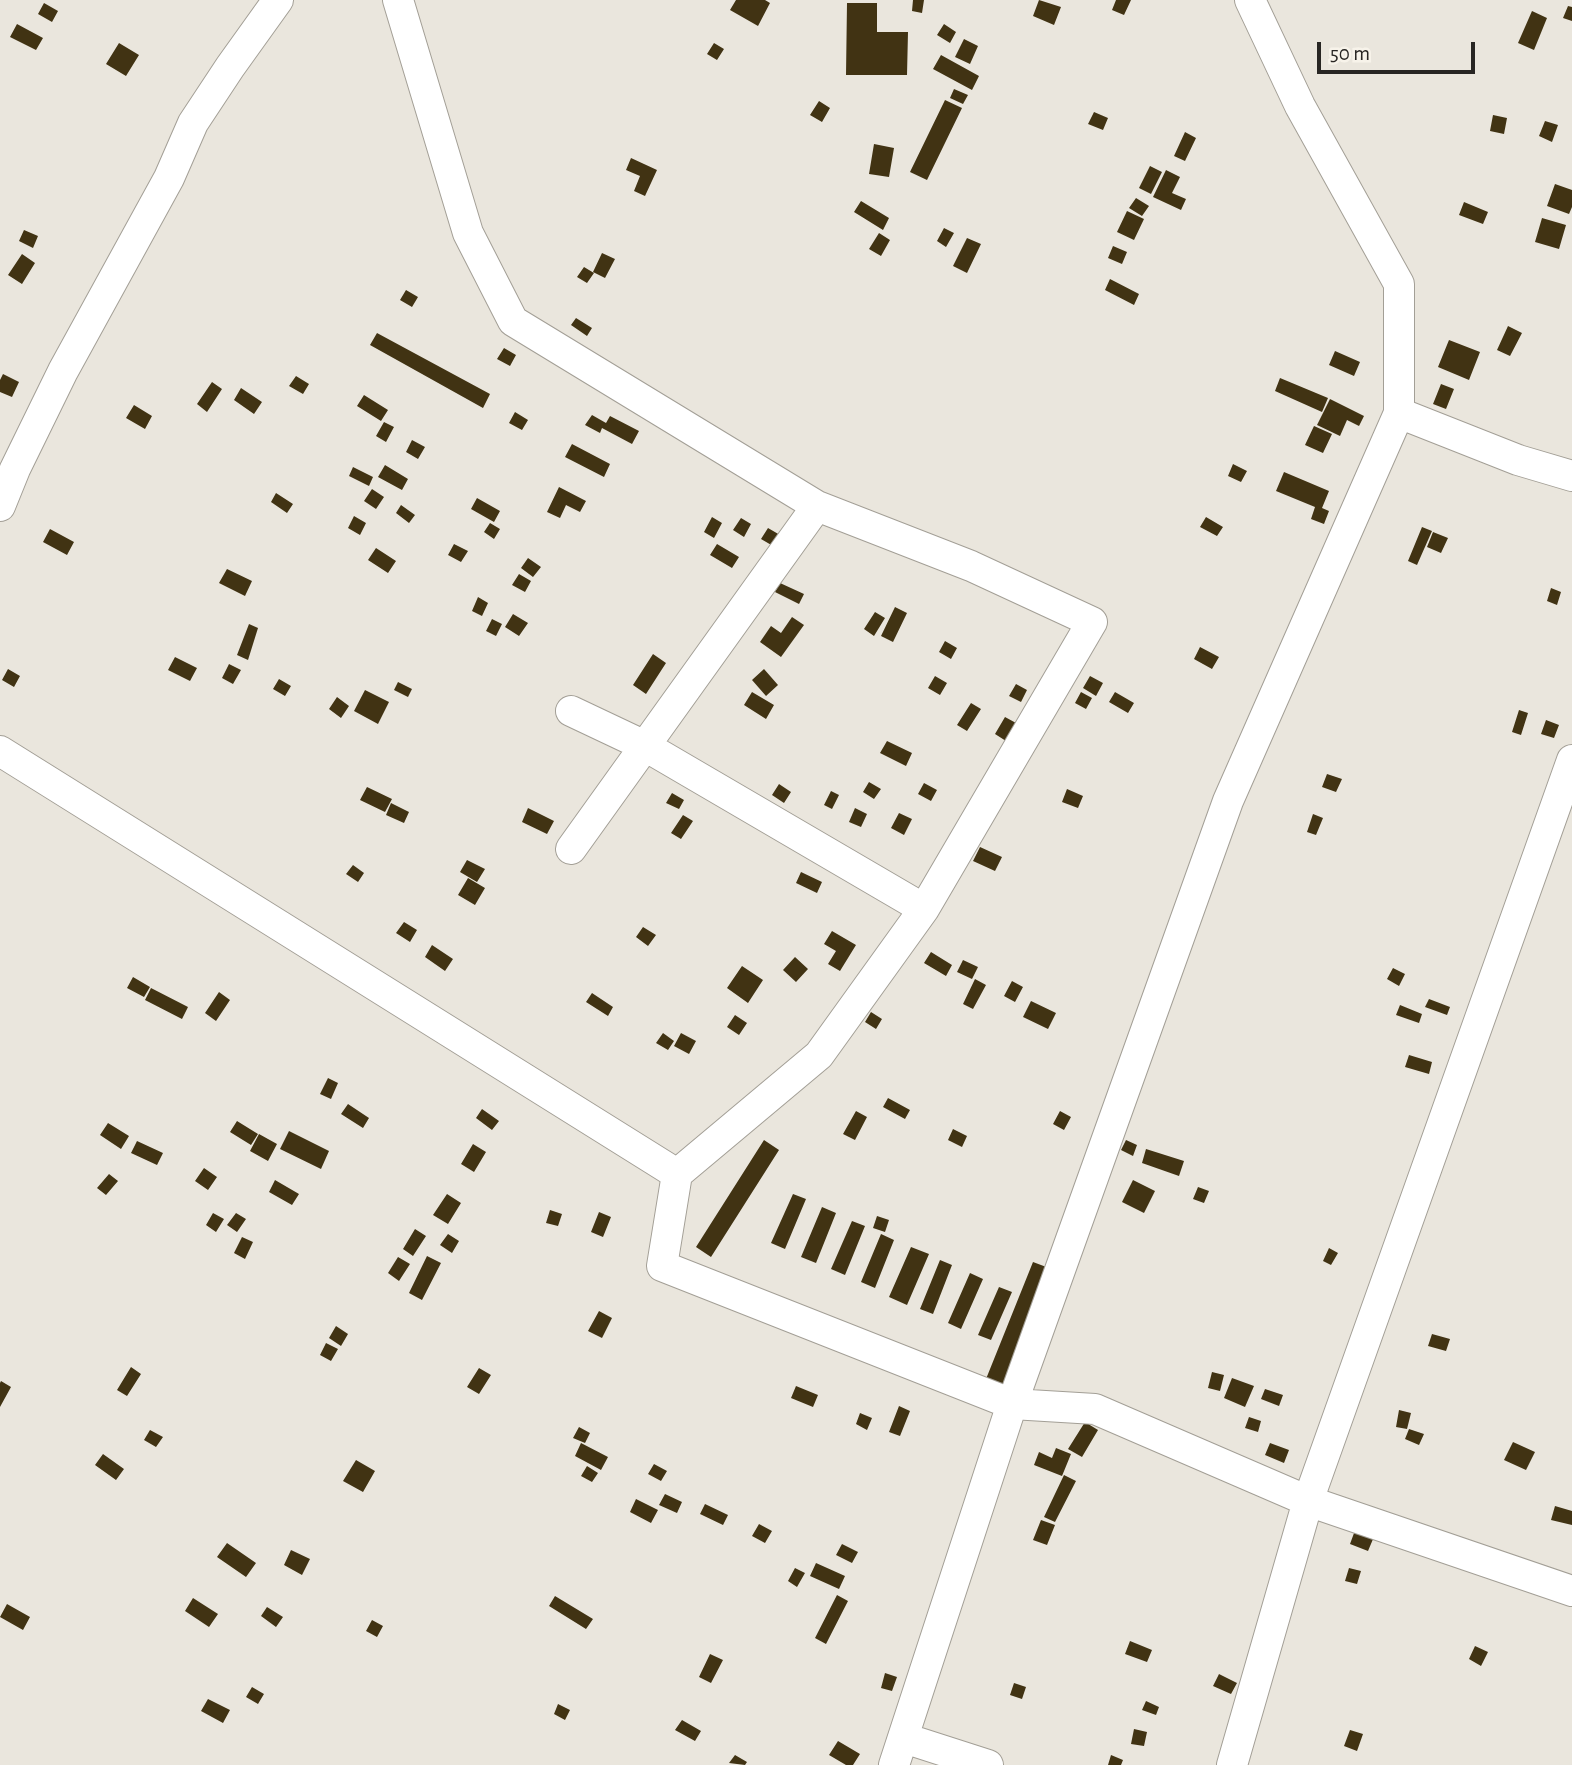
<!DOCTYPE html>
<html>
<head>
<meta charset="utf-8">
<style>
	body { margin:0 }
	#map { position:relative; width:1572px; height:1765px; overflow:hidden; background:#eae6dd; font-family:"Alegreya Sans",sans-serif }
	canvas { display:block }
	.scale { position:absolute; left:1317px; top:42px; width:158px; height:32px; box-sizing:border-box; border:4px solid #282623; border-top:0; padding-left:9px; font-size:21px; line-height:24px; white-space:nowrap; color:#282623; -webkit-text-stroke:5px #f7f3ea; paint-order:stroke }
</style>
</head>
<body>
<div id="map">
<canvas width="1572" height="1765"></canvas>
<div class="scale">50 m</div>
</div>
<script>
const ctx = document.querySelector('canvas').getContext('2d');
ctx.lineJoin = 'round';
function fill(path, color) {
  ctx.fillStyle = color;
  ctx.fill(path, 'evenodd');
}
function toPath(rows) {
  const path = new Path2D();
  for (const r of rows) {
    path.moveTo(r[0], r[1]);
    for (let i = 2; i < r.length; i += 2) path.lineTo(r[i], r[i + 1]);
  }
  return path;
}
function stroke(path, color, width, dash) {
  ctx.strokeStyle = color;
  ctx.lineWidth = width;
  ctx.lineCap = dash ? 'butt' : 'round';
  ctx.setLineDash(dash || []);
  ctx.stroke(path);
}
const building = toPath([
	[736,0,765,0,770,3,758,26,730,10],
	[913,0,924,0,922,13,912,11],
	[1039,0,1061,7,1054,25,1033,16],
	[1116,0,1131,0,1124,15,1112,10],
	[44,3,58,11,52,22,38,14],
	[847,3,877,3,877,32,908,32,907,75,846,75],
	[1568,6,1572,7,1572,21,1563,18],
	[1532,11,1547,18,1534,50,1518,43],
	[17,24,43,38,36,50,10,37],
	[944,24,956,32,950,43,937,35],
	[964,39,978,46,970,64,955,57],
	[119,43,139,55,126,76,106,64],
	[714,43,724,49,717,60,707,54],
	[941,55,979,76,972,90,933,69],
	[954,89,968,95,963,104,950,98],
	[945,100,962,108,927,180,910,172],
	[819,101,830,108,822,122,810,115],
	[1094,112,1108,118,1103,130,1088,124],
	[1493,115,1507,118,1504,134,1490,131],
	[1545,121,1558,125,1552,142,1539,136],
	[1185,132,1196,138,1185,161,1174,156],
	[874,144,894,148,889,177,869,174],
	[631,158,657,170,645,196,634,191,640,176,626,170],
	[1150,166,1162,172,1151,194,1139,188],
	[1166,170,1180,177,1172,193,1186,199,1181,210,1153,197],
	[1555,184,1572,190,1572,207,1569,214,1547,206],
	[1136,198,1149,206,1142,216,1129,208],
	[861,201,889,218,883,230,854,212],
	[1464,202,1488,212,1483,224,1459,215],
	[1127,211,1144,219,1134,240,1117,232],
	[1542,218,1566,225,1559,249,1535,242],
	[944,228,954,233,946,247,937,241],
	[24,230,38,236,33,248,19,241],
	[879,233,890,240,881,256,869,249],
	[967,238,981,244,967,273,953,266],
	[1113,246,1127,252,1122,264,1108,258],
	[602,253,615,259,605,278,593,272],
	[22,254,35,263,22,284,8,275],
	[584,267,594,273,587,283,577,277],
	[1110,279,1139,294,1134,305,1105,290],
	[406,290,418,297,412,307,400,300],
	[576,318,592,328,587,336,571,325],
	[1508,326,1522,333,1510,356,1497,350],
	[377,333,490,394,483,408,370,345],
	[1449,340,1480,352,1469,380,1438,367],
	[504,348,516,355,510,366,497,359],
	[1335,351,1360,362,1354,376,1329,365],
	[3,374,19,382,12,397,0,392,0,380],
	[296,376,309,384,303,394,289,386],
	[1280,378,1328,398,1322,412,1275,391],
	[212,382,222,389,207,412,197,404],
	[1441,384,1454,389,1446,409,1433,404],
	[241,388,262,402,254,414,234,400],
	[364,395,388,410,381,421,357,406],
	[1330,399,1364,416,1359,426,1347,420,1340,436,1317,425],
	[134,405,152,416,145,429,126,418],
	[515,412,528,420,522,430,509,423],
	[592,415,606,423,610,416,639,431,632,444,602,428,600,433,585,425],
	[384,422,394,427,386,442,376,436],
	[1314,426,1332,434,1323,453,1305,445],
	[412,440,425,447,418,459,406,452],
	[572,444,610,464,604,477,565,457],
	[1233,464,1247,471,1241,482,1228,476],
	[385,465,408,479,402,490,378,477],
	[353,467,373,477,369,486,349,476],
	[1284,472,1329,491,1322,508,1329,511,1324,524,1311,519,1315,507,1276,491],
	[559,487,586,501,580,512,566,505,560,518,547,512],
	[372,489,384,497,376,509,364,501],
	[276,493,293,504,287,513,271,502],
	[477,498,500,511,494,522,471,509],
	[401,505,415,515,409,523,396,513],
	[354,516,366,523,360,535,348,528],
	[712,517,722,523,714,538,704,532],
	[1206,517,1223,527,1217,536,1200,527],
	[741,518,751,524,744,537,733,530],
	[490,523,500,529,494,539,484,532],
	[1422,527,1432,531,1417,565,1408,561],
	[768,528,780,535,773,546,761,539],
	[50,529,74,542,67,555,43,542],
	[1433,532,1448,538,1441,553,1427,547],
	[454,544,468,551,461,562,448,555],
	[717,544,739,557,732,568,710,555],
	[376,548,396,561,388,573,368,560],
	[528,558,541,567,533,577,521,568],
	[227,569,252,581,245,596,219,583],
	[519,574,531,581,525,592,512,585],
	[780,583,804,594,799,604,775,592],
	[1551,588,1561,592,1557,605,1547,601],
	[478,597,488,603,482,616,472,611],
	[895,607,907,613,893,642,881,636],
	[875,612,885,618,874,636,864,629],
	[513,614,528,623,519,636,505,627],
	[792,617,804,625,781,657,760,642,771,626,781,633],
	[492,619,502,624,496,636,486,631],
	[249,624,258,628,248,660,237,655],
	[945,641,957,648,951,659,939,652],
	[1200,647,1219,657,1212,669,1194,659],
	[653,654,666,663,646,694,633,685],
	[175,657,197,668,190,681,168,670],
	[229,664,241,670,233,684,222,678],
	[8,669,20,676,14,687,2,680],
	[764,669,778,685,766,696,752,680],
	[935,676,947,683,940,695,928,688],
	[1090,676,1103,683,1096,696,1083,688],
	[279,679,291,686,285,696,273,689],
	[398,682,412,689,408,697,394,690],
	[1016,684,1027,690,1021,702,1009,696],
	[365,690,389,702,378,724,354,711],
	[752,692,774,705,766,719,744,705],
	[1081,692,1092,698,1086,709,1075,703],
	[1115,692,1134,703,1128,713,1109,702],
	[337,697,349,706,341,718,329,709],
	[971,703,981,709,967,731,957,725],
	[1519,710,1528,713,1521,735,1512,732],
	[1005,717,1016,723,1006,741,995,734],
	[1546,720,1559,725,1554,738,1541,734],
	[887,741,912,753,906,766,880,753],
	[1327,774,1342,779,1336,792,1322,787],
	[869,782,881,789,874,799,863,792],
	[924,783,937,790,931,801,918,794],
	[779,784,791,792,784,803,772,795],
	[367,787,392,799,385,812,360,800],
	[1067,789,1083,796,1078,808,1062,802],
	[831,791,839,795,832,809,824,805],
	[672,793,684,800,679,809,666,803],
	[391,803,409,812,404,823,386,815],
	[528,808,554,821,547,834,522,822],
	[855,808,867,814,861,827,849,822],
	[899,813,912,819,904,835,891,828],
	[1313,814,1323,818,1316,835,1307,832],
	[683,815,693,821,681,839,671,833],
	[980,847,1002,857,995,871,973,861],
	[467,860,485,869,477,882,460,872],
	[353,865,364,873,358,882,346,874],
	[801,872,822,882,817,893,796,883],
	[468,878,485,888,475,905,458,895],
	[404,922,417,930,410,942,396,933],
	[643,927,656,935,648,946,636,937],
	[832,931,856,945,840,971,828,964,836,951,824,944],
	[432,945,453,959,445,971,425,957],
	[931,952,952,965,946,976,924,963],
	[795,957,808,969,796,982,783,970],
	[963,960,978,967,972,979,957,972],
	[742,966,763,980,748,1003,727,988],
	[1393,968,1405,974,1399,986,1387,979],
	[133,977,150,987,144,997,127,988],
	[975,979,986,985,973,1009,963,1004],
	[1012,981,1023,987,1015,1002,1004,996],
	[151,988,188,1007,182,1019,145,1000],
	[219,992,230,1000,216,1021,205,1013],
	[592,993,613,1007,608,1016,586,1002],
	[1429,999,1450,1007,1447,1015,1425,1007],
	[1031,1001,1056,1013,1048,1029,1023,1017],
	[1400,1005,1422,1014,1419,1023,1396,1015],
	[871,1012,882,1019,876,1029,865,1022],
	[735,1015,747,1023,739,1035,727,1027],
	[663,1033,674,1041,668,1050,656,1043],
	[681,1033,696,1041,689,1054,674,1046],
	[1409,1055,1432,1062,1429,1074,1405,1067],
	[328,1078,338,1083,331,1099,320,1094],
	[888,1098,910,1110,905,1119,883,1107],
	[348,1104,369,1118,363,1128,341,1114],
	[482,1109,499,1121,492,1130,476,1118],
	[856,1111,867,1117,855,1140,843,1134],
	[1060,1111,1071,1117,1064,1130,1053,1124],
	[237,1121,258,1134,251,1145,230,1132],
	[108,1123,129,1136,121,1149,100,1135],
	[953,1129,967,1136,962,1147,948,1140],
	[289,1131,329,1151,321,1169,280,1149],
	[259,1134,277,1144,268,1161,250,1151],
	[764,1140,779,1150,711,1257,696,1247],
	[1126,1140,1137,1145,1133,1156,1121,1150],
	[137,1141,163,1153,157,1165,131,1153],
	[473,1144,486,1152,474,1172,461,1164],
	[1146,1149,1184,1161,1179,1176,1142,1163],
	[204,1168,217,1177,208,1190,195,1181],
	[109,1174,118,1181,106,1195,97,1188],
	[275,1180,299,1194,292,1205,269,1192],
	[1133,1180,1155,1191,1144,1213,1122,1202],
	[1198,1187,1209,1191,1204,1203,1193,1199],
	[447,1194,461,1203,448,1224,433,1215],
	[793,1194,806,1199,785,1249,771,1243],
	[822,1207,836,1213,816,1263,801,1257],
	[550,1210,562,1214,558,1226,546,1223],
	[599,1212,611,1217,603,1237,591,1232],
	[213,1213,224,1219,216,1232,206,1225],
	[236,1213,246,1219,237,1232,227,1225],
	[877,1216,889,1220,885,1232,873,1228],
	[852,1221,865,1226,845,1275,831,1269],
	[415,1229,426,1236,413,1256,403,1249],
	[448,1234,459,1241,452,1253,440,1245],
	[881,1234,894,1240,875,1288,861,1282],
	[242,1237,253,1242,245,1259,234,1253],
	[911,1247,929,1254,907,1305,889,1297],
	[1329,1248,1338,1253,1331,1265,1323,1261],
	[427,1256,441,1263,422,1300,409,1293],
	[398,1257,410,1264,399,1281,388,1273],
	[940,1260,952,1265,933,1314,920,1309],
	[1033,1262,1049,1268,1002,1386,986,1379],
	[970,1273,983,1279,961,1329,948,1323],
	[999,1287,1012,1292,991,1340,978,1335],
	[599,1311,612,1318,602,1338,588,1331],
	[336,1326,348,1334,341,1346,329,1338],
	[1432,1334,1450,1339,1446,1351,1428,1346],
	[326,1343,338,1349,331,1361,320,1355],
	[131,1367,141,1374,127,1396,117,1390],
	[479,1368,491,1375,479,1394,467,1387],
	[1212,1372,1224,1375,1220,1391,1208,1388],
	[1232,1378,1254,1386,1245,1407,1224,1398],
	[1,1381,11,1387,0,1407,0,1383],
	[796,1386,818,1395,813,1407,791,1398],
	[1265,1389,1283,1395,1279,1406,1261,1399],
	[899,1406,910,1411,900,1436,889,1432],
	[1399,1410,1411,1413,1407,1429,1396,1427],
	[860,1413,872,1418,867,1430,856,1424],
	[1249,1417,1261,1421,1258,1432,1245,1428],
	[1085,1422,1098,1430,1082,1457,1068,1449],
	[579,1427,590,1433,585,1443,573,1438],
	[1409,1429,1424,1434,1419,1445,1405,1439],
	[150,1430,163,1437,156,1447,144,1440],
	[1513,1442,1535,1452,1526,1470,1504,1460],
	[581,1443,608,1457,601,1470,575,1456],
	[1270,1443,1289,1450,1284,1463,1265,1455],
	[1056,1448,1071,1454,1062,1476,1034,1465,1039,1452,1052,1458],
	[103,1454,124,1469,116,1480,95,1465],
	[356,1460,375,1471,363,1492,343,1481],
	[654,1464,667,1471,661,1481,648,1474],
	[587,1466,598,1473,592,1482,581,1476],
	[1064,1475,1076,1481,1055,1522,1044,1517],
	[665,1494,682,1502,677,1513,659,1505],
	[636,1499,658,1510,651,1523,630,1512],
	[705,1504,728,1515,723,1525,700,1514],
	[1555,1506,1572,1511,1572,1525,1551,1520],
	[1041,1520,1055,1525,1047,1545,1033,1540],
	[759,1524,772,1531,765,1543,752,1536],
	[1357,1525,1376,1532,1368,1551,1350,1544],
	[227,1543,256,1563,246,1577,217,1557],
	[842,1544,858,1552,852,1563,836,1555],
	[291,1550,310,1559,302,1575,284,1565],
	[816,1563,845,1576,839,1589,810,1576],
	[795,1568,805,1573,797,1587,788,1581],
	[1349,1568,1361,1571,1357,1584,1345,1581],
	[837,1595,848,1601,826,1644,815,1638],
	[555,1596,593,1619,586,1629,549,1606],
	[193,1598,218,1614,209,1627,185,1611],
	[7,1604,30,1617,23,1630,0,1617],
	[267,1607,283,1617,276,1627,261,1616],
	[372,1620,383,1626,377,1637,366,1631],
	[1130,1641,1152,1650,1147,1662,1125,1654],
	[1475,1646,1488,1652,1481,1666,1469,1659],
	[710,1654,723,1660,711,1683,699,1677],
	[885,1673,897,1677,892,1691,881,1688],
	[1219,1674,1237,1683,1231,1694,1213,1686],
	[1014,1683,1026,1687,1022,1699,1010,1695],
	[252,1687,264,1694,258,1704,246,1697],
	[208,1699,230,1710,223,1723,201,1711],
	[1146,1701,1159,1707,1156,1715,1142,1710],
	[558,1704,570,1710,565,1720,554,1714],
	[682,1720,701,1731,695,1741,675,1730],
	[1134,1729,1147,1732,1144,1746,1131,1744],
	[1350,1730,1363,1734,1357,1751,1344,1746],
	[838,1741,860,1754,853,1765,846,1765,829,1755],
	[735,1755,747,1762,745,1765,729,1763],
	[1111,1755,1123,1760,1121,1765,1108,1765]
]);
const minor = toPath([
	[398,0,468,233,513,321,817,506,971,566,1092,622,924,909,819,1055,677,1174,662,1266,1012,1404,1095,1409,1308,1501,1572,1591],
	[1399,413,1518,460,1572,476],
	[0,506,15,469,63,371,169,178,193,123,230,67,278,0],
	[571,711,645,746,924,909],
	[0,751,677,1174],
	[571,849,817,506],
	[904,1738,988,1765],
	[894,1765,1012,1404,1228,801,1399,413,1399,284,1300,106,1250,0],
	[1232,1765,1308,1501,1572,760]
]);
fill(building, '#413313');
stroke(minor, '#a39f96', 32);
stroke(minor, '#fff', 30);
</script>
</body>
</html>
